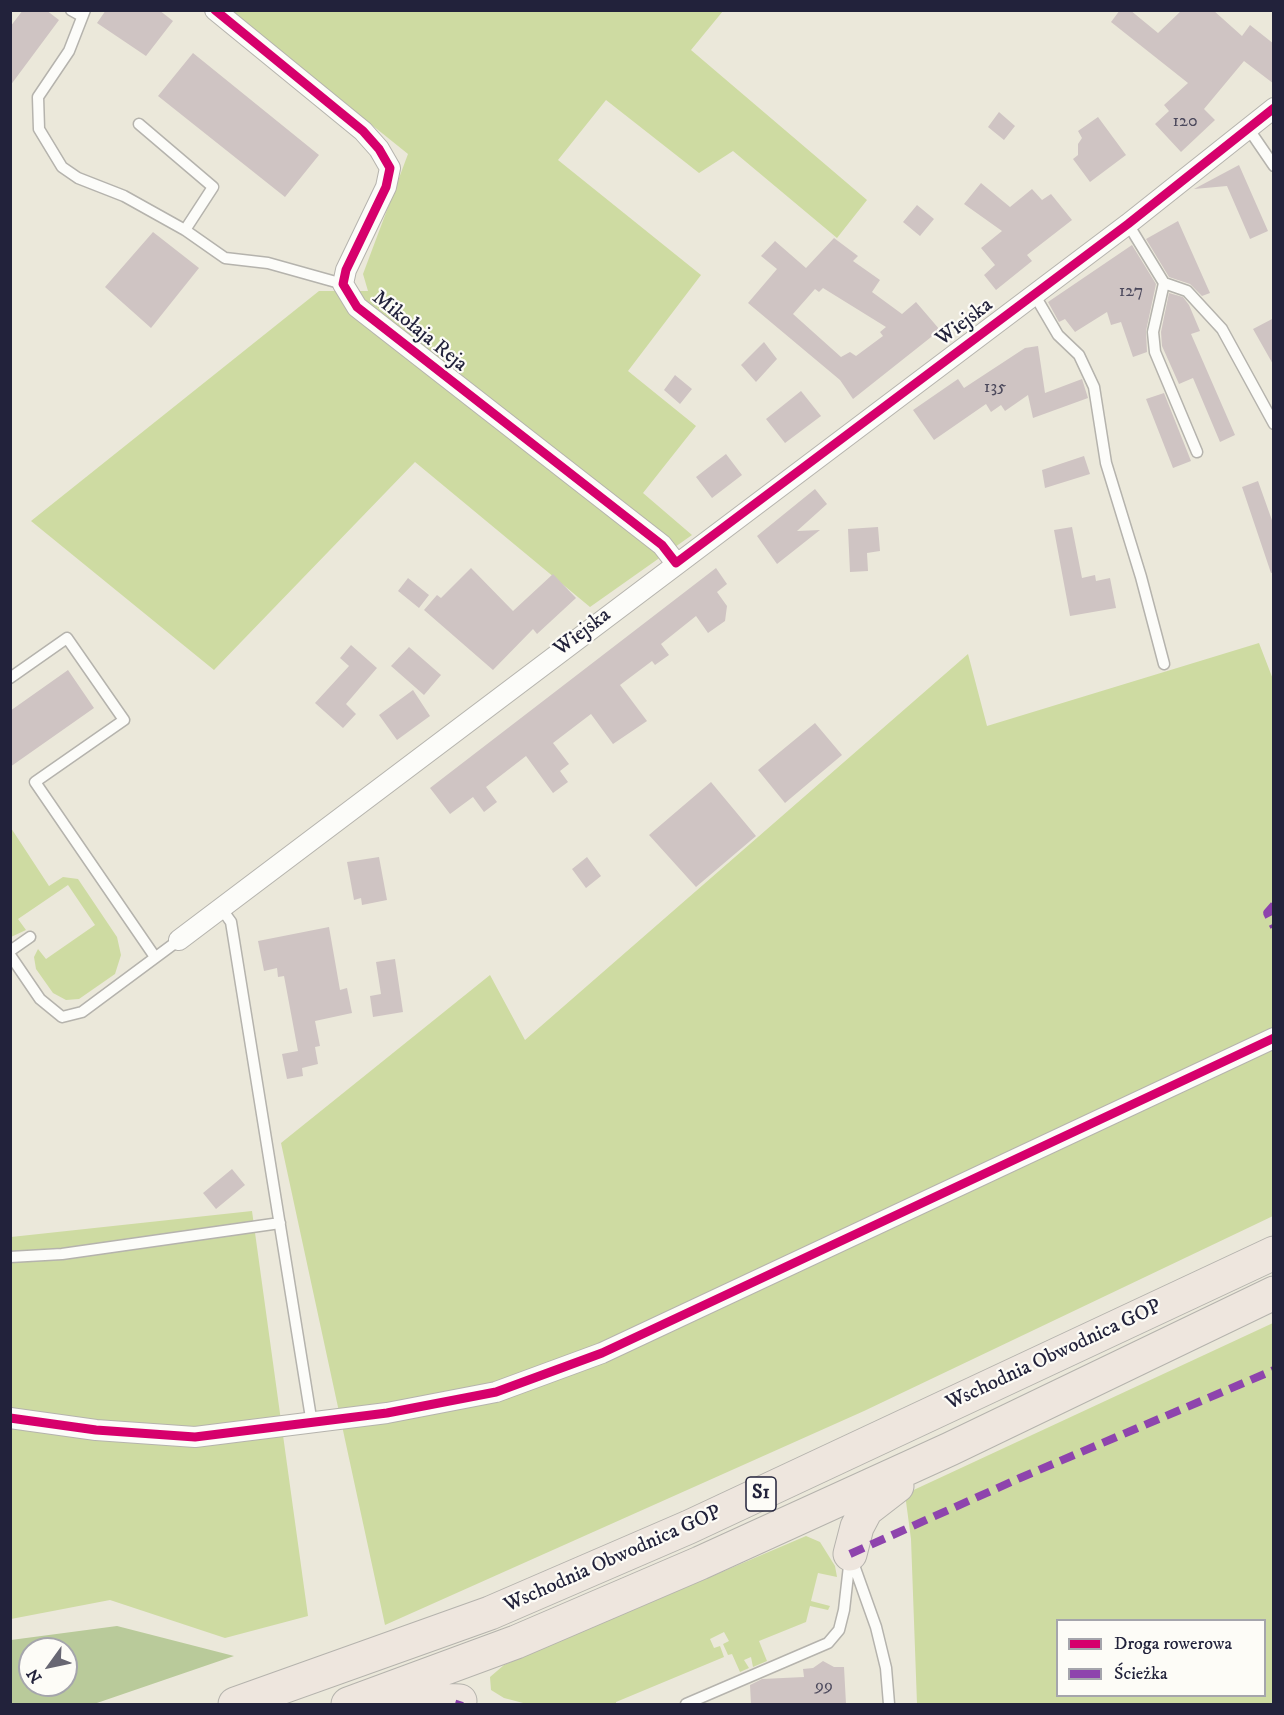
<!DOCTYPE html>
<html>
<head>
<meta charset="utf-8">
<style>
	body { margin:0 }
	#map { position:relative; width:1284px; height:1715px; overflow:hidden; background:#ebe8da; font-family:"IM FELL DW Pica",serif }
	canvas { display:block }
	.frame { position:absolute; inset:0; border:12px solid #22223b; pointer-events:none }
	.legend { position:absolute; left:1056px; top:1619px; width:210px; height:78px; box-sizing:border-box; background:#fdfcf7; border:2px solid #a5a5ac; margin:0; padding:8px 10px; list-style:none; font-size:18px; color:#22223b }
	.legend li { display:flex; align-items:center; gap:12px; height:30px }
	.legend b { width:30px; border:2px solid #a5a5ac }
	.north { position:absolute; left:18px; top:1637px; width:60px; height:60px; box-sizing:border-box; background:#fdfcf7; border:2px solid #a5a5ac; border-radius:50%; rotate:237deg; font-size:16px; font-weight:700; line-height:24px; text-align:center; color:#22223b }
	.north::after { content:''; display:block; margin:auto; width:21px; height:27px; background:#686773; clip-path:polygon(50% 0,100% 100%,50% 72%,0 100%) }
</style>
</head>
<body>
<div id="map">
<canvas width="1284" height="1715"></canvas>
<div class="frame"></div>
<ul class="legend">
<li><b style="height:8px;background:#d6006c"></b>Droga rowerowa</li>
<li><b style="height:8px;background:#8e44ad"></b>Ścieżka</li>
</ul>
<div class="north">N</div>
</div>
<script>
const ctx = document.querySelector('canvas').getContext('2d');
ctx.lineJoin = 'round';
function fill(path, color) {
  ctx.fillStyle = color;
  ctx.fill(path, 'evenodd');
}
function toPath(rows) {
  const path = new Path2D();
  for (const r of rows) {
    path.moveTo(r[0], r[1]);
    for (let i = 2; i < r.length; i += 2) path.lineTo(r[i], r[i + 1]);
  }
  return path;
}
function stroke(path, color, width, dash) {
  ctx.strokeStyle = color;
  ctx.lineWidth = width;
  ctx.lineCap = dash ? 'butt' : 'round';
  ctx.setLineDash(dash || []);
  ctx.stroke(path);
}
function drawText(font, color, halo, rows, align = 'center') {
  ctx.font = font + ' "IM FELL DW Pica",serif';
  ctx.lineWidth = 4.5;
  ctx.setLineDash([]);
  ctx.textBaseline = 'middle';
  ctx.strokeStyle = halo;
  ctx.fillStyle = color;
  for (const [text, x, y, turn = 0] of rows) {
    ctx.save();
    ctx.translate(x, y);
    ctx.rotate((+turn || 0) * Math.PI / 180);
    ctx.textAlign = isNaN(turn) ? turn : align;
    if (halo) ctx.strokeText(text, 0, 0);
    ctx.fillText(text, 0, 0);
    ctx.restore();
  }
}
const green = toPath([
	[230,11,723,11,691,50,867,200,837,238,733,151,699,173,606,100,558,160,701,275,628,371,696,426,643,493,692,535,590,607,415,462,214,670,31,521,319,291,368,291,363,274,408,154],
	[1259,643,1274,682,1273,1216,864,1411,385,1625,281,1143,490,975,525,1040,968,654,987,726],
	[11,828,49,886,63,877,78,879,117,937,121,955,115,974,79,999,66,1000,53,993,36,969,34,957,38,949,46,959,95,925,68,885,18,919,26,930,11,937],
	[252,1211,308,1616,225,1638,110,1600,11,1619,11,1237],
	[1273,1323,1273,1704,917,1704,911,1539,905,1494],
	[1058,1620,1264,1620,1264,1696,1058,1696],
	[806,1536,820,1542,835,1566,837,1577,818,1573,811,1601,830,1606,828,1610,810,1606,806,1622,759,1641,767,1661,753,1667,751,1657,744,1660,749,1668,740,1672,732,1654,728,1655,723,1644,729,1641,724,1632,710,1639,714,1648,720,1646,724,1657,616,1702,616,1704,527,1704,504,1698,491,1690,490,1677,504,1665]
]);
const forest = toPath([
	[117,1626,234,1656,94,1704,11,1704,11,1640],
	[30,1649,66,1649,66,1685,30,1685]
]);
const building = toPath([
	[23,10,46,10,59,20,10,86,10,27],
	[106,10,159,10,173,21,146,56,97,23],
	[1120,10,1130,10,1158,33,1182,10,1213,10,1242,36,1250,25,1274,44,1274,84,1244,61,1204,109,1215,120,1181,152,1155,124,1169,111,1164,105,1188,83,1111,22],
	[193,53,319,155,285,197,158,96],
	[999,112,1015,126,1004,140,988,127],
	[1098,117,1126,155,1090,182,1073,159,1078,155,1078,144,1082,138,1078,131],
	[1239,165,1268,231,1250,239,1227,186,1194,189],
	[981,183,1010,207,1032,189,1042,200,1051,194,1072,220,1027,255,1032,261,996,290,984,275,995,265,981,248,1002,231,964,204],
	[917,205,934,219,920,236,903,222],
	[1178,221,1210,293,1202,296,1190,284,1169,277,1146,239],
	[153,232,199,268,151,328,105,287],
	[834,238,858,256,853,261,880,280,872,292,902,314,916,302,940,330,853,399,840,380,748,303,777,269,761,256,775,241,806,268],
	[823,288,886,327,880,332,883,336,856,356,850,352,841,357,793,314,815,289,819,292],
	[1132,245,1156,284,1146,331,1147,352,1133,357,1121,322,1111,325,1107,312,1075,332,1065,319,1059,322,1048,302],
	[1169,293,1183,297,1189,305,1200,331,1191,334,1235,435,1220,442,1193,378,1179,384,1162,346,1161,332],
	[1274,318,1274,366,1253,329],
	[764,342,777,359,756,382,741,365],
	[1038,346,1045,393,1082,379,1088,398,1033,418,1028,395,1005,411,1001,405,991,412,986,404,934,440,913,410,958,379,964,388,1025,348],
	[675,375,692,389,680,404,664,390],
	[801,391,821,416,785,443,766,419],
	[1164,393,1191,461,1173,468,1146,399],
	[726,454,742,475,712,498,696,477],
	[1084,456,1090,474,1045,488,1042,470],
	[1258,481,1274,526,1274,572,1271,573,1242,487],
	[815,489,827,504,797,531,820,530,777,564,757,536],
	[878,527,880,551,867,553,868,571,850,572,848,529],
	[1072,527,1082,578,1095,575,1096,581,1110,578,1116,608,1070,616,1054,530],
	[471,568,513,611,553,574,576,598,537,634,533,629,493,670,424,610,437,595,441,598],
	[716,568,727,584,717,592,727,606,725,621,708,633,696,616,661,644,669,655,655,665,652,661,620,685,647,721,613,744,591,714,553,743,569,764,560,771,568,782,553,793,526,756,486,787,497,802,484,812,473,797,450,814,430,788],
	[408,578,429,595,419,608,398,591],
	[351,645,377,668,346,704,356,714,343,728,315,703,349,666,340,658],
	[409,647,441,675,424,695,391,666],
	[68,670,94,708,10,767,10,711],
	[413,690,430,716,397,740,379,715],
	[815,723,842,755,785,803,758,770],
	[711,782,756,836,696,887,649,835],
	[379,857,387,900,362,905,361,898,354,900,347,862],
	[587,857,601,876,586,888,572,869],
	[329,927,340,990,347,988,352,1013,315,1021,320,1046,315,1047,318,1064,302,1068,303,1076,287,1079,282,1054,298,1051,284,976,278,977,277,968,264,971,258,941],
	[395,959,403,1012,373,1017,370,996,381,994,376,962],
	[232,1169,245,1185,216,1209,203,1193],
	[823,1661,834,1667,844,1667,846,1704,751,1704,750,1685,762,1679,804,1677,803,1669,813,1668]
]);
const service = toPath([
	[71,10,82,16],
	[85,10,69,51,38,97,39,129,62,167,78,178,124,196,185,230,225,258,268,263,343,284],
	[139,124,213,187,185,230],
	[1248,128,1274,166],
	[1128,224,1164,283,1187,291,1222,329,1274,424],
	[1164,283,1153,332,1155,352,1197,452],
	[1034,294,1058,335,1079,355,1094,387,1106,463,1141,577,1164,664],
	[10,678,67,638,124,720,35,782,155,957],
	[221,908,231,922,312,1424],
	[10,951,30,937],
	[10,955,40,999,62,1017,82,1012,179,940],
	[10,1257,62,1254,280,1223],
	[851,1557,876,1627,886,1668,889,1704],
	[686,1704,828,1643,839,1630,844,1610,850,1557]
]);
const minor = toPath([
	[215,10,363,131,379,149,390,168,386,187,346,270,343,284,357,307,662,545,676,563],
	[179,940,1128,224,1274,108],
	[10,1418,96,1430,195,1437,387,1413,496,1392,602,1353,1274,1038]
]);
const motorway = toPath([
	[850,1554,857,1527,866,1510,897,1486],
	[235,1704,490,1613,689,1527,1274,1253],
	[348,1704,516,1642,700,1563,950,1449,1274,1293],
	[385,1704,415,1699,460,1701]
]);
const quiet = toPath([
	[1274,905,1267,913,1274,927],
	[850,1554,1020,1478,1274,1370],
	[459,1704,460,1701]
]);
const cycleway = toPath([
	[215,10,363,131,379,149,390,168,386,187,346,270,343,284,357,307,662,545,676,563,1128,224,1274,108],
	[10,1418,96,1430,195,1437,387,1413,496,1392,602,1353,1274,1038]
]);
const numberNames = [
	["120",1185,122],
	["127",1131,292],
	["135",995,388],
	["99",824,1687]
];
const shields = [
	[761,1494,30]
];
const shieldNames = [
	["S1",761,1494]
];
const streetNames = [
	["Wiejska",965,323,-37],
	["Mikołaja Reja",419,332,39],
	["Wiejska",583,633,-37],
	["Wschodnia Obwodnica GOP",1054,1356,-25],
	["Wschodnia Obwodnica GOP",613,1560,-24]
];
fill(green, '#cedba2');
fill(forest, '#b9ca9a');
fill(building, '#cfc4c3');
stroke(service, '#b5b3ad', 13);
stroke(minor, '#b5b3ad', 22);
stroke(motorway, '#b5b3ad', 35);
stroke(service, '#fcfcf9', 10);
stroke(minor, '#fcfcf9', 20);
stroke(motorway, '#eee6de', 33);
stroke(quiet, '#8e44ad', 8, [15, 8]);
stroke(cycleway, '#d6006c', 9);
drawText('18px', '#4d4a5d', null, numberNames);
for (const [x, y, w] of shields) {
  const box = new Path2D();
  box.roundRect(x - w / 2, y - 17, w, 34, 4.5);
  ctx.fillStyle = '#fdfcf7';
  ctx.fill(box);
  stroke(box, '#22223b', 1.5);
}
drawText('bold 20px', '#22223b', null, shieldNames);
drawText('21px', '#22223b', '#fdfcf7', streetNames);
</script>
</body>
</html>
